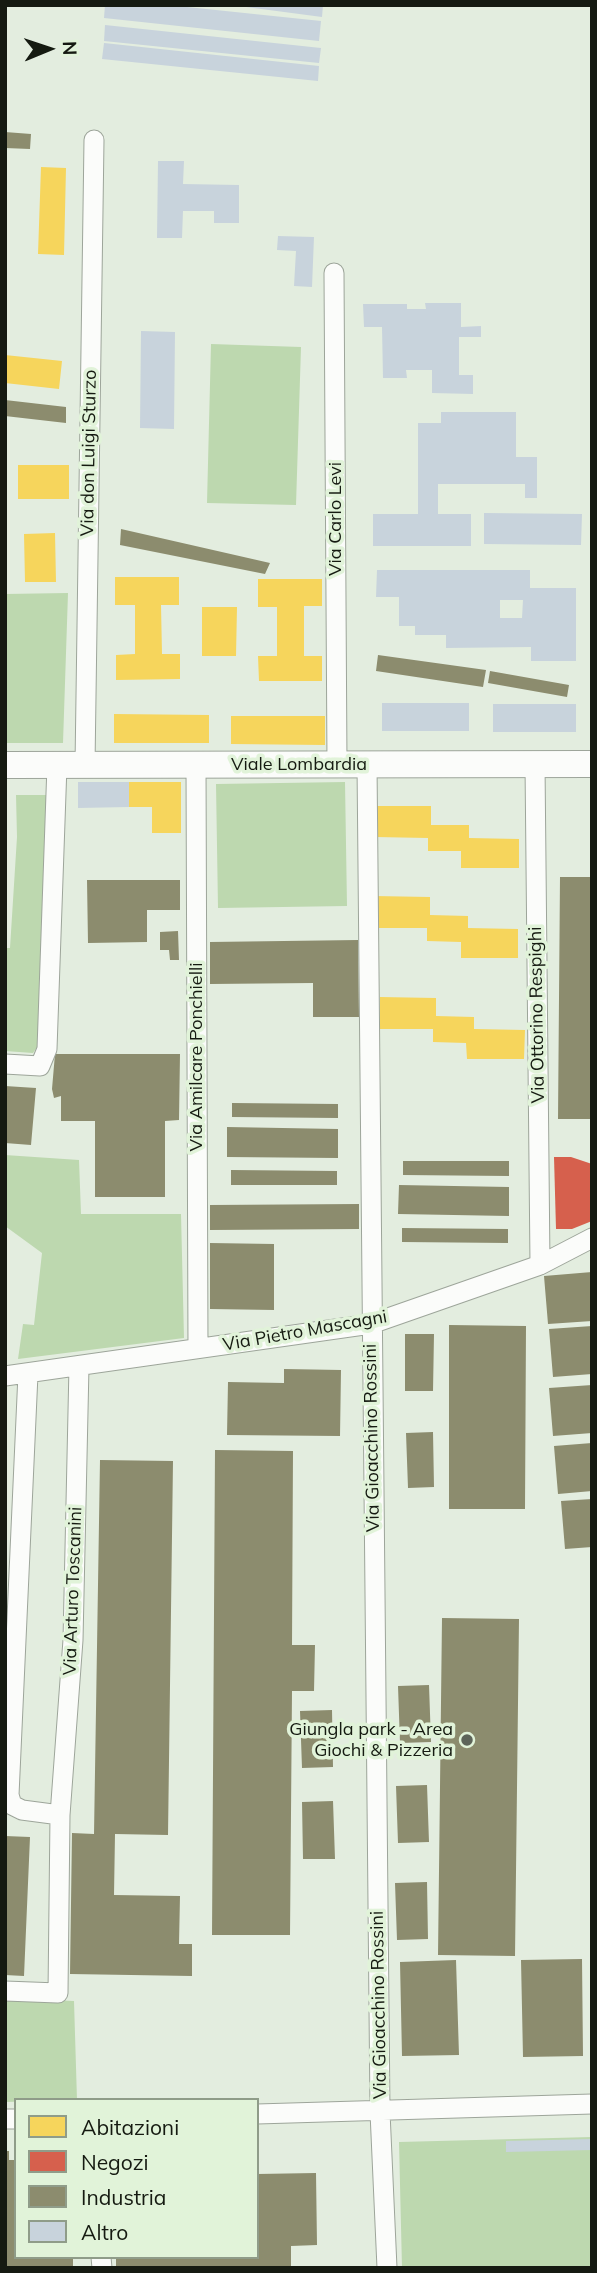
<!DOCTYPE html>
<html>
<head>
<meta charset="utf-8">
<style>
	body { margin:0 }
	#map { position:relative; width:597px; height:2273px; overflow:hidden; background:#e3eddf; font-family:Mulish,sans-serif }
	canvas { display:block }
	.frame { position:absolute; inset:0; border:7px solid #151a11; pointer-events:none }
	.legend { position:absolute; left:14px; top:2098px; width:245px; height:161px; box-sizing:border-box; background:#e1f3d9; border:2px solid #8f9c89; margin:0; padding:9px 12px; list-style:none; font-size:21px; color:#151a11 }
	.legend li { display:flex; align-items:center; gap:14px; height:35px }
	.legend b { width:35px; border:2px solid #8f9c89 }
	.north { position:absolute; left:14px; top:14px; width:70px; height:70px; -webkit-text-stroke:5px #e1f3d9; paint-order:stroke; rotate:88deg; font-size:19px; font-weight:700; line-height:28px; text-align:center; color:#151a11 }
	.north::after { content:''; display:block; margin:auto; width:24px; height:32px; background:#151a11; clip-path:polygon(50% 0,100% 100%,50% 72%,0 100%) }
</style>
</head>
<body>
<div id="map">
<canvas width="597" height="2273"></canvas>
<div class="frame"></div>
<ul class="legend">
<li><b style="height:19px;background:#f6d55c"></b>Abitazioni</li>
<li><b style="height:19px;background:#d6604d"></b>Negozi</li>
<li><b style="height:19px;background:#8c8c6e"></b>Industria</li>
<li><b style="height:19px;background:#c8d3dc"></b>Altro</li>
</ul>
<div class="north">N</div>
</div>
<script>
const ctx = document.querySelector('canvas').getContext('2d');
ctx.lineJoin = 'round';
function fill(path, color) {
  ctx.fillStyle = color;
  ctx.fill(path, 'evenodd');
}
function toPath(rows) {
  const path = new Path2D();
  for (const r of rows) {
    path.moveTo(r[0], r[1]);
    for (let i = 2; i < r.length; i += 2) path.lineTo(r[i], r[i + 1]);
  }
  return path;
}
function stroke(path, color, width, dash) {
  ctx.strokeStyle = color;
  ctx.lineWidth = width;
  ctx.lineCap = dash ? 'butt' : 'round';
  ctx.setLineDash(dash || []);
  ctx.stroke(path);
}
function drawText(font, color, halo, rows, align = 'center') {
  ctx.font = font + ' Mulish,sans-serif';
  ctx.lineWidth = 7;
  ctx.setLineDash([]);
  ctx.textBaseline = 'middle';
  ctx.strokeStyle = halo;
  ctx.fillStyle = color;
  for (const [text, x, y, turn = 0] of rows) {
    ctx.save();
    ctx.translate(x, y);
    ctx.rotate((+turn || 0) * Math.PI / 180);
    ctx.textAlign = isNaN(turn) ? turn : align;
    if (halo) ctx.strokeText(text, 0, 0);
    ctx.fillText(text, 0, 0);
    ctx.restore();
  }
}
const green = toPath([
	[211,344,301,347,296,505,207,503],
	[68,593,63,743,5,743,5,594],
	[345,782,347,906,218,908,216,784],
	[16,795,47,795,44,1037,33,1053,5,1051,5,948,10,948,17,837],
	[5,1155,79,1160,81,1214,181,1214,184,1338,18,1359,23,1324,34,1325,42,1253,5,1226],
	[5,1998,74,2001,77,2100,5,2102],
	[592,2137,592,2268,402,2268,399,2142]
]);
const homes = toPath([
	[41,167,66,168,64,255,38,254],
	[5,355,62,361,59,389,5,383],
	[18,465,69,465,69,499,18,499],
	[55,533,56,582,25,582,24,534],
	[115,577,179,577,179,605,161,605,162,654,180,654,180,679,116,680,116,655,135,654,135,605,115,605],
	[258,579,322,579,322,606,304,606,304,656,322,656,322,681,259,681,258,656,277,656,277,607,258,607],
	[202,607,237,607,236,656,202,656],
	[114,714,209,715,209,743,114,743],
	[231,716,325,716,325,745,231,744],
	[129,782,181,782,181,833,152,833,152,807,129,807],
	[375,806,431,806,431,825,469,825,469,838,519,839,519,868,461,868,461,851,428,851,428,838,375,837],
	[374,896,430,897,430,915,468,916,468,928,518,929,518,958,461,958,461,942,427,941,427,928,374,928],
	[380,997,436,998,436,1016,474,1017,474,1029,525,1030,524,1059,467,1059,466,1043,433,1042,433,1029,380,1029]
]);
const shops = toPath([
	[554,1157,571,1157,592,1164,592,1221,572,1229,556,1229]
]);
const industry = toPath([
	[5,132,31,134,30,149,5,148],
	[5,400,66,407,66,423,5,416],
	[121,529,270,563,265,574,120,545],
	[378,655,486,670,483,687,376,671],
	[490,671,569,685,567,697,488,683],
	[560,877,592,877,592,1119,558,1119],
	[87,880,180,880,180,910,147,910,147,942,88,943],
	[178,931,179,960,170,960,169,950,160,950,160,932],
	[358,940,359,1017,313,1017,313,983,210,984,210,942],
	[55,1054,180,1054,179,1120,165,1121,165,1197,95,1197,95,1121,61,1121,61,1096,54,1098,52,1089],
	[5,1086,36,1088,31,1145,5,1143],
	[232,1103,338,1104,338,1118,232,1117],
	[227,1127,338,1129,338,1158,227,1157],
	[403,1161,509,1161,509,1176,403,1175],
	[231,1170,337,1171,337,1185,231,1185],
	[399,1185,509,1187,509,1216,398,1214],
	[359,1204,359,1229,210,1230,210,1205],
	[402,1228,508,1229,508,1243,402,1242],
	[210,1243,274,1244,274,1310,210,1309],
	[592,1272,592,1321,548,1324,544,1276],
	[449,1325,526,1326,525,1509,449,1509],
	[592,1326,592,1374,553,1377,549,1329],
	[405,1334,434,1334,433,1391,405,1391],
	[284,1369,341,1370,340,1436,227,1435,228,1382,284,1383],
	[592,1385,592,1433,553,1436,549,1388],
	[433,1432,434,1487,408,1488,406,1433],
	[592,1443,592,1491,558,1494,554,1446],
	[215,1450,293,1451,292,1645,315,1645,314,1691,292,1691,290,1935,212,1935],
	[100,1460,173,1461,168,1835,115,1834,114,1895,180,1896,179,1944,192,1944,192,1976,70,1974,72,1833,94,1834],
	[592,1499,592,1547,565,1549,561,1501],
	[442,1618,519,1619,515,1956,438,1955],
	[429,1685,431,1742,400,1743,398,1686],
	[332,1710,333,1767,302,1768,300,1711],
	[427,1785,429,1842,398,1843,396,1786],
	[333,1801,335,1859,303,1859,302,1802],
	[5,1836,30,1837,24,1976,5,1975],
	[427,1882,428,1939,397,1940,395,1883],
	[582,1959,583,2056,523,2057,521,1960],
	[456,1960,459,2055,402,2056,400,1962],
	[5,2151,9,2151,9,2160,16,2160,16,2257,73,2257,73,2268,5,2268],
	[316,2173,317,2245,291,2246,291,2268,116,2268,116,2257,257,2257,257,2174]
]);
const building = toPath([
	[105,5,168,5,321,21,319,41,104,18],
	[231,5,323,5,322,17],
	[105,25,321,48,319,63,104,41],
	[104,43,319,66,318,81,102,59],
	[158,161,184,161,183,184,239,185,239,223,214,223,214,211,183,211,182,238,157,238],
	[278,236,314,237,312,287,294,286,296,251,277,250],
	[425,303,461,303,461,327,481,326,481,337,459,337,459,375,473,375,473,394,432,393,432,370,406,370,407,378,383,378,382,327,364,327,363,304,407,304,407,309,426,309],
	[141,331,175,332,174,429,140,428],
	[441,412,516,412,516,457,537,457,537,498,525,498,525,484,438,484,438,514,471,514,471,546,373,546,373,514,418,514,418,423,441,423],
	[484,513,582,514,581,545,484,544],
	[377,570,530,570,530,588,576,588,576,661,531,661,531,647,446,648,446,635,415,635,415,626,399,626,399,597,376,597],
	[500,600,523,600,522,618,500,618],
	[382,703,469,703,469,731,382,731],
	[493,704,576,704,576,732,493,732],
	[78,782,129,782,129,807,78,808],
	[592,2139,592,2150,506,2152,506,2141]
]);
const street = toPath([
	[334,273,337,764],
	[367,764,380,2112,387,2268],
	[535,764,540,1265],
	[85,765,94,140],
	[196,765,198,1348],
	[5,1064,40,1066,47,1049,57,765],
	[28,1374,9,1795,12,1805,22,1810,60,1815],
	[5,1376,371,1324,540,1265,592,1238],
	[5,1991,58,1993,60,1815,73,1640,79,1366],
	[257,2114,592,2104],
	[5,2119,16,2119],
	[101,2257,102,2268]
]);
const secondary = toPath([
	[5,765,592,764]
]);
const markers = [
	[467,1740,7,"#5d6459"]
];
const streetNames = [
	["Via don Luigi Sturzo",89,453,-89],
	["Via Carlo Levi",336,519,-90],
	["Viale Lombardia",299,765],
	["Via Ottorino Respighi",537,1015,-91],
	["Via Amilcare Ponchielli",197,1057,-90],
	["Via Pietro Mascagni",305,1331,-10],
	["Via Gioacchino Rossini",372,1438,-91],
	["Via Arturo Toscanini",73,1591,-88],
	["Via Gioacchino Rossini",379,2005,-91]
];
const poiNames = [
	["Giungla park - Area",453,1730],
	["Giochi & Pizzeria",453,1751]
];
fill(green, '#bdd8af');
fill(homes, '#f6d55c');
fill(shops, '#d6604d');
fill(industry, '#8c8c6e');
fill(building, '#c8d3dc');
stroke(street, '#9da59a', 21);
stroke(secondary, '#9da59a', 28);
stroke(street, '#fbfcfa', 19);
stroke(secondary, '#fbfcfa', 26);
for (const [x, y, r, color] of markers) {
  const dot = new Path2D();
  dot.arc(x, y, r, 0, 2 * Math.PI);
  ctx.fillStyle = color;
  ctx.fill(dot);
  stroke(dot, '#e1f3d9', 2.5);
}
drawText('18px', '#151a11', '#e1f3d9', streetNames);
drawText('18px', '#151a11', '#e1f3d9', poiNames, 'right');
</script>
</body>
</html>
